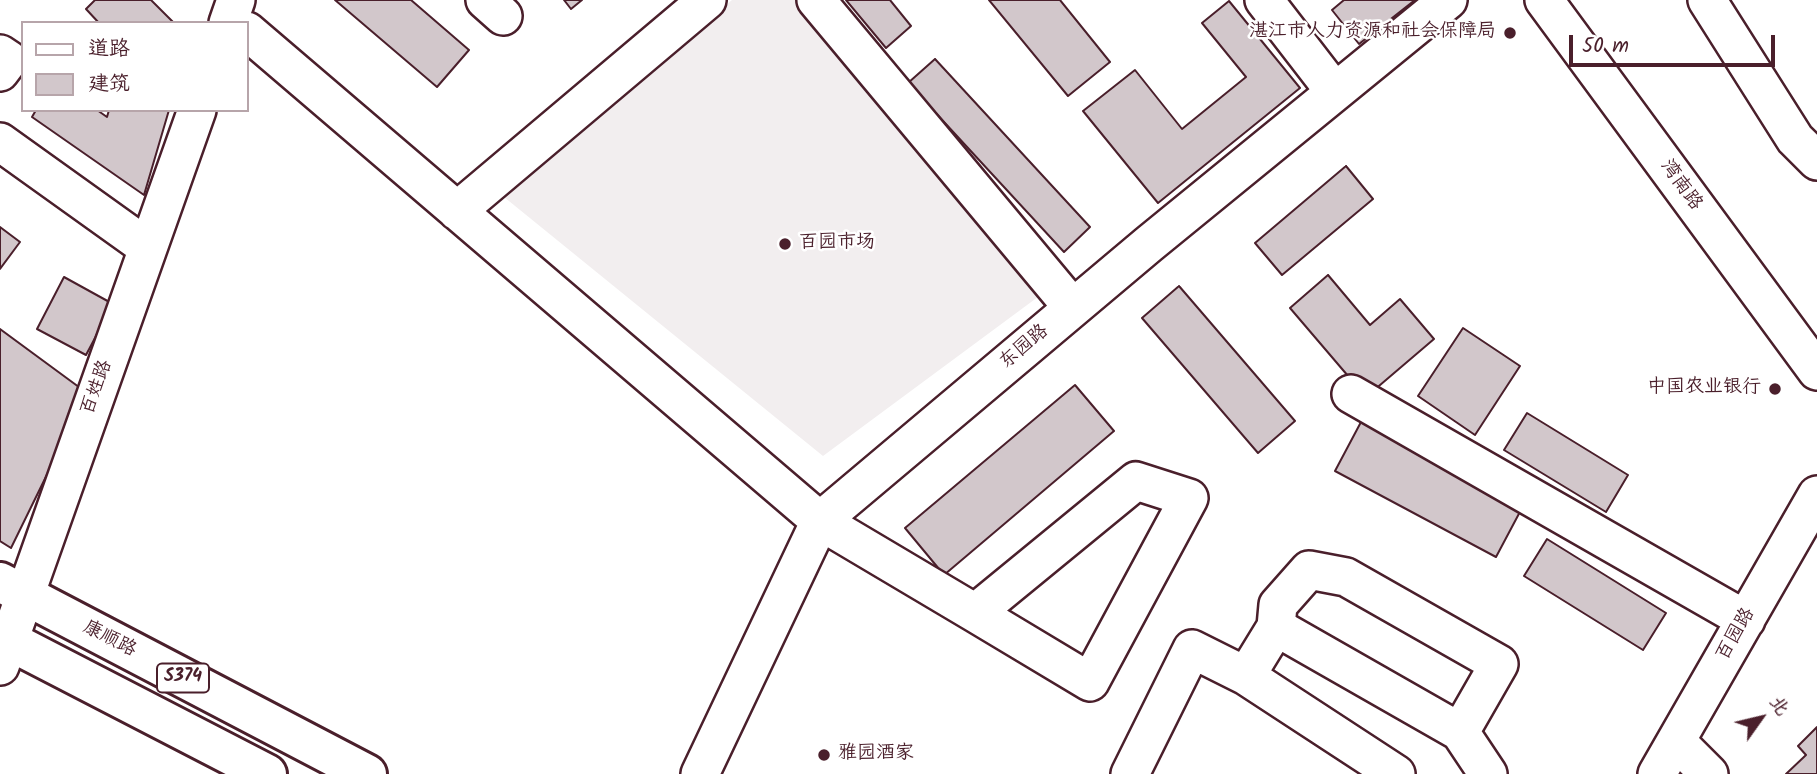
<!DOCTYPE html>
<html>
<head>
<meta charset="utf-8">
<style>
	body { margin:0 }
	#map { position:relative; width:1817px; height:774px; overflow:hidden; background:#fff; font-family:Kalam,"LXGW WenKai TC",sans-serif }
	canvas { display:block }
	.legend { position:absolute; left:21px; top:21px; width:228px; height:91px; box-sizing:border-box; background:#fff; border:2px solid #b7a5aa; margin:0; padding:9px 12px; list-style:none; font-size:21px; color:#4a1f2b }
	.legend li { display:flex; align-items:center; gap:14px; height:35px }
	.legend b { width:35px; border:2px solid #b7a5aa }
	.north { position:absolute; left:1726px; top:683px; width:70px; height:70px; -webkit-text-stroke:5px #fff; paint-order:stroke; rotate:56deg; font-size:19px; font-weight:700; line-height:28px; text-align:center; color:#4a1f2b }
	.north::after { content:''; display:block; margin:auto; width:24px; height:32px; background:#4a1f2b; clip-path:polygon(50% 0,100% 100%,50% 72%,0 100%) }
	.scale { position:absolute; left:1569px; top:35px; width:206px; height:32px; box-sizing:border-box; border:4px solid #4a1f2b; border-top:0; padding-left:9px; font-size:21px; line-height:24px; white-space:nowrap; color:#4a1f2b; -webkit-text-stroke:5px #fff; paint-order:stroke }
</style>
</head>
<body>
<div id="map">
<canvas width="1817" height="774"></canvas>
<ul class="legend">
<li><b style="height:9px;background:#fff"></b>道路</li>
<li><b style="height:19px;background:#d2c7cb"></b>建筑</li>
</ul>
<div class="north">北</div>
<div class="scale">50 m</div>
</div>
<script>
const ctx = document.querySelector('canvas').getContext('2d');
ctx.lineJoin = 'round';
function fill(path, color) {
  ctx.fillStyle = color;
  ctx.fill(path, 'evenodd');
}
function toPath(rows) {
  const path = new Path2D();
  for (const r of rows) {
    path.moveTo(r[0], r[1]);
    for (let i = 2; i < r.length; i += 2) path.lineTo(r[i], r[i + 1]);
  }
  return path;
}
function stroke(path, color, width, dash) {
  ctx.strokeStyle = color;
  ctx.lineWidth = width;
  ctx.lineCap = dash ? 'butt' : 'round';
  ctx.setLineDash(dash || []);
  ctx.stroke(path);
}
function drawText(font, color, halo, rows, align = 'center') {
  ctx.font = font + ' Kalam,"LXGW WenKai TC",sans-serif';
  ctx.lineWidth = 5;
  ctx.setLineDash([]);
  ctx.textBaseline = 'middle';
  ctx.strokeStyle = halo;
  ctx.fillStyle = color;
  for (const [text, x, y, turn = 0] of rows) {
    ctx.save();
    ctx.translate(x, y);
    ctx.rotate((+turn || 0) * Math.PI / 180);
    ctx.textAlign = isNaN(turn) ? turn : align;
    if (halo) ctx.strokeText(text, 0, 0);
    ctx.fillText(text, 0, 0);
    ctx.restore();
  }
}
const built = toPath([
	[732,0,807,0,1046,291,823,456,504,197]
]);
const building = toPath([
	[95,0,151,0,174,23,99,23,86,9,95,0],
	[335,0,411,0,469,50,437,87,335,0],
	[564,0,582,0,571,9,564,0],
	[846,0,890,0,911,26,886,48,846,0],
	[989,0,1060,0,1110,62,1068,96,989,0],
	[1344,0,1415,0,1359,44,1332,10,1344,0],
	[1229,1,1300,88,1158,203,1083,111,1135,70,1182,129,1246,77,1202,23,1229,1],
	[935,59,1090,227,1064,252,908,83,935,59],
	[36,110,97,110,107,117,109,110,169,110,144,195,32,117,36,110],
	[1346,166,1373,199,1282,275,1255,243,1346,166],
	[0,227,20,242,0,269,0,227],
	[1328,275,1370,325,1400,299,1434,339,1366,397,1290,308,1328,275],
	[64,277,113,304,86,355,37,329,64,277],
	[1179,286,1295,421,1258,453,1142,318,1179,286],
	[1463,328,1520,366,1475,435,1418,396,1463,328],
	[0,329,87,393,11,548,0,541,0,329],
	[1075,385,1114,431,944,575,905,528,1075,385],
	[1527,413,1628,475,1606,512,1504,450,1527,413],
	[1361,422,1522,508,1496,557,1335,471,1361,422],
	[1547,539,1666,613,1643,650,1524,576,1547,539],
	[1817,727,1817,774,1786,774,1806,755,1798,746,1817,727]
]);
const minor = toPath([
	[485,0,503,16],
	[816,0,1073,308],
	[1264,0,1335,92],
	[1544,0,1817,371],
	[1707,0,1795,139,1817,161],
	[228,23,236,0],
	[247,31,820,521,975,613,1090,682,1189,498,1136,481,975,613],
	[0,54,9,60,0,72],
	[0,142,148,248],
	[457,211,707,0],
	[1351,394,1746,620],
	[1276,627,1246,676,1396,774],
	[0,666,197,110],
	[1460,732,1499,664,1346,577,1309,570,1278,605,1276,627,1460,732,1488,774],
	[1676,741,1709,774],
	[700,774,820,521,1149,244,1448,0],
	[1130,774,1192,649,1246,676],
	[1657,774,1817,495]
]);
const major = toPath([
	[0,582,367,774],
	[0,636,267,774]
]);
const markers = [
	[1510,33,7,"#4a1f2b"],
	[785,244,7,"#4a1f2b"],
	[1775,389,7,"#4a1f2b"],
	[824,755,7,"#4a1f2b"]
];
const shields = [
	[183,678,52]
];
const shieldNames = [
	["S374",183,678]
];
const poiNames = [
	["湛江市人力资源和社会保障局",1496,33],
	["百园市场",799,244,"left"],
	["中国农业银行",1761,389],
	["雅园酒家",838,755,"left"]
];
const streetNames = [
	["湾南路",1680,186,54],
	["东园路",1025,348,-40],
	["百姓路",98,388,-70],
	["百园路",1737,635,-60],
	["康顺路",109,640,27]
];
fill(built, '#f2eeef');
fill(building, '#d2c7cb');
stroke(building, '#4a1f2b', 2);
stroke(minor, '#4a1f2b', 42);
stroke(major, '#4a1f2b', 44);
stroke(minor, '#fff', 37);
stroke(major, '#fff', 38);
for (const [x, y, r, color] of markers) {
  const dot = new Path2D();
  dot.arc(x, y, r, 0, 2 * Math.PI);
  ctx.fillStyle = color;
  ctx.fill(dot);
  stroke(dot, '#fff', 2.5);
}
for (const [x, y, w] of shields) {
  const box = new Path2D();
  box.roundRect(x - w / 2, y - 14.5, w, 29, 5);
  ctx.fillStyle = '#fff';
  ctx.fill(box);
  stroke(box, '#4a1f2b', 2);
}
drawText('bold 18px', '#4a1f2b', null, shieldNames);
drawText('19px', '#4a1f2b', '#fff', poiNames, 'right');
drawText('19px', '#4a1f2b', '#fff', streetNames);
</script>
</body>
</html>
